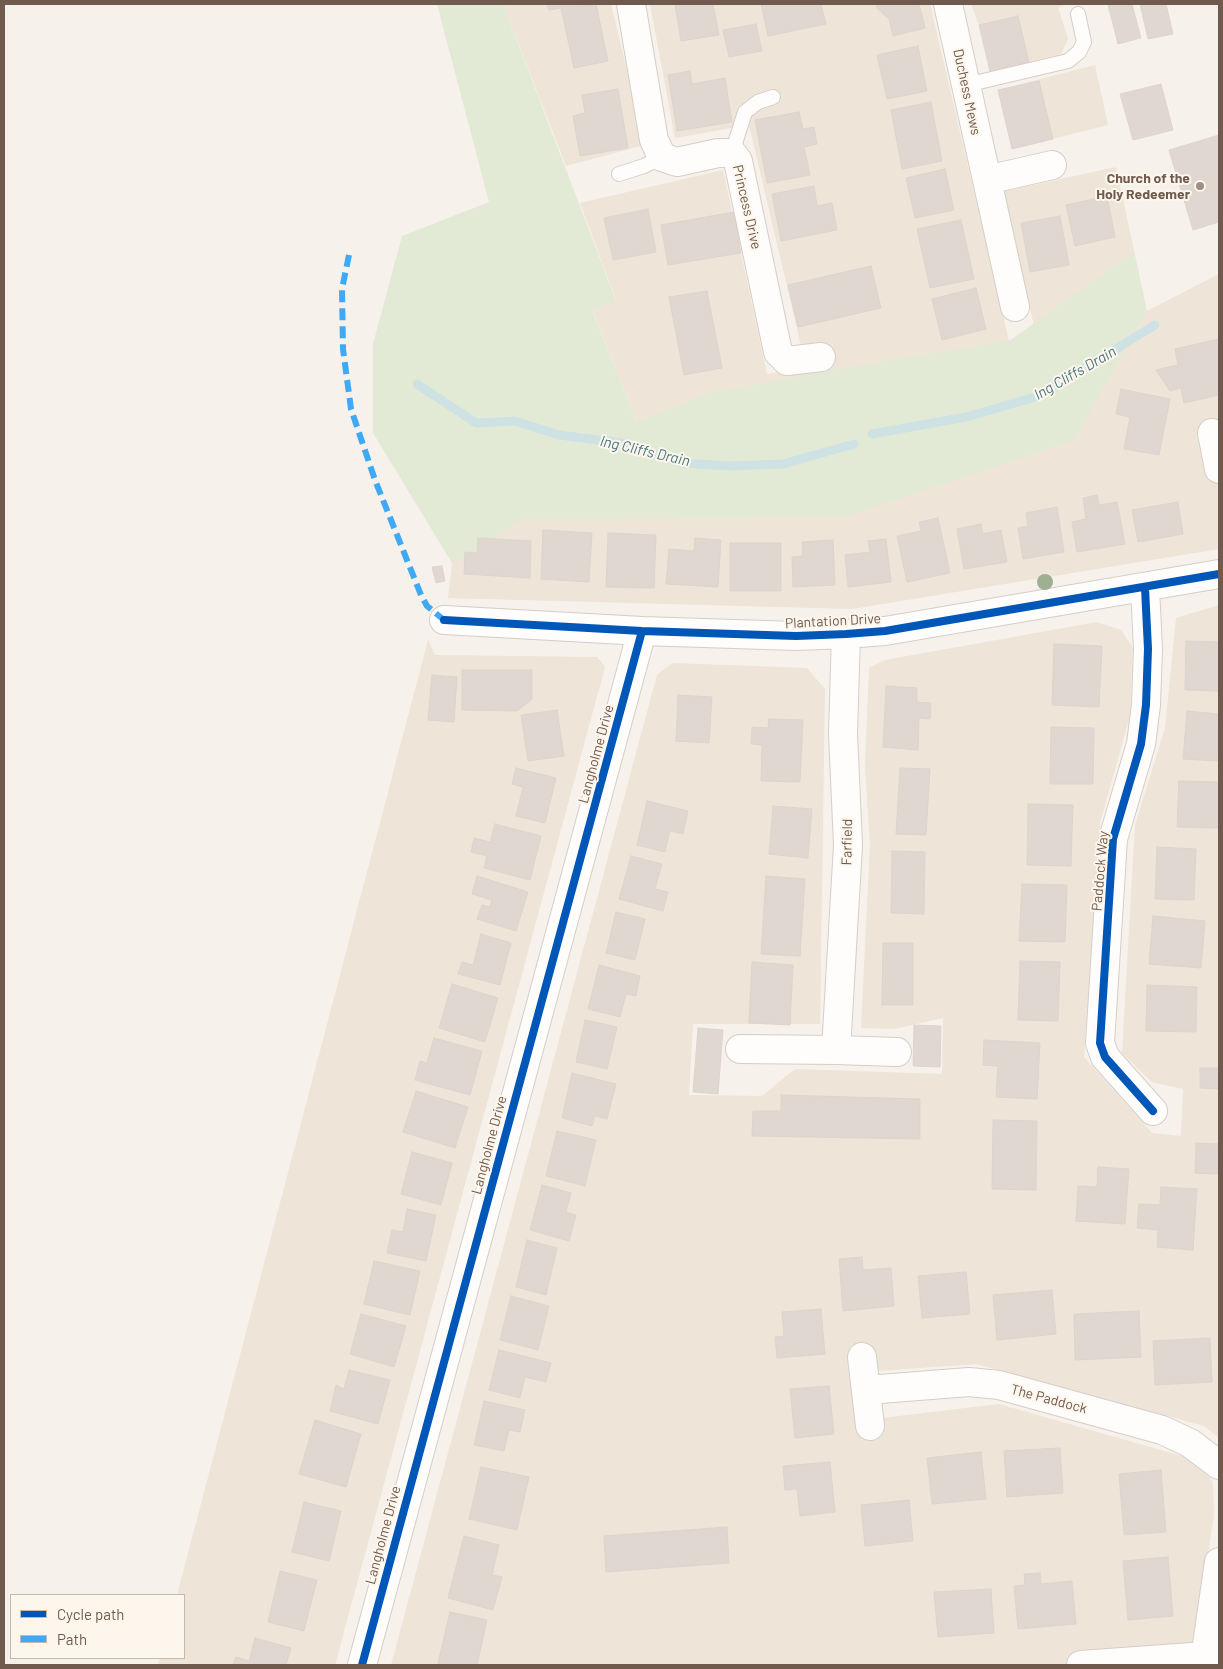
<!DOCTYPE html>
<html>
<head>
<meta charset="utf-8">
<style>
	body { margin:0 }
	#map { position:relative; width:1223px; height:1669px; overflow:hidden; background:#f6f1ea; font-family:Barlow,sans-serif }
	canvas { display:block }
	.frame { position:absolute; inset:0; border:5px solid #705a4e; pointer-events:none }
	.legend { position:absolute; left:10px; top:1594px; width:175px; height:65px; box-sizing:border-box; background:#fdf6ec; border:1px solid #c5b8ad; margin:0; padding:6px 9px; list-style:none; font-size:15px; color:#705a4e }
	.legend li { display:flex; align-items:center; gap:10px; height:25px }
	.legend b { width:25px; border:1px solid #c5b8ad }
</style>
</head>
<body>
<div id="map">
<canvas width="1223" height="1669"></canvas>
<div class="frame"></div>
<ul class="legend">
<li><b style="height:6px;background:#0057b8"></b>Cycle path</li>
<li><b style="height:6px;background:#3fa9f5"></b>Path</li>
</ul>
</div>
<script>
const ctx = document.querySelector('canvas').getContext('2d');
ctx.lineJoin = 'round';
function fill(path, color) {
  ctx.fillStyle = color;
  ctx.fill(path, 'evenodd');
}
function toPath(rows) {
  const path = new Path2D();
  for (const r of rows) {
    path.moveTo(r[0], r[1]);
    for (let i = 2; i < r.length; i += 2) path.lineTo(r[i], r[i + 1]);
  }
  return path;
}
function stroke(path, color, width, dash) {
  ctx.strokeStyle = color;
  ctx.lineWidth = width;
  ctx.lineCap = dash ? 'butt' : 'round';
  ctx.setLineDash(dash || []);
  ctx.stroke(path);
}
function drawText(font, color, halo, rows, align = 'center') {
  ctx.font = font + ' Barlow,sans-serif';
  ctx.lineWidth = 4;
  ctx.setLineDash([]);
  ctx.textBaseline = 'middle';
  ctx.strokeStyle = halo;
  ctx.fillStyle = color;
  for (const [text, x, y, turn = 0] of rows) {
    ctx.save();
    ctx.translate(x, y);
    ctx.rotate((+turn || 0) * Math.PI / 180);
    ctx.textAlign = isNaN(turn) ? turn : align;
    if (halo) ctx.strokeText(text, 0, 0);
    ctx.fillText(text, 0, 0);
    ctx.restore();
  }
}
const residential = toPath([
	[503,4,611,4,645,145,566,166],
	[650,4,930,4,1009,341,1035,329,1001,192,1116,167,1147,311,1219,274,1219,549,852,609,448,598,452,563,637,422,592,309,616,300,580,203,723,170,767,374,806,367,749,125,675,138],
	[971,4,1069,4,1058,7,1068,39,1061,54,990,71,979,25],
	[1095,65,1108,125,1012,149,998,90],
	[1219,605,1219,1438,1204,1426,976,1364,851,1373,857,1421,999,1404,1196,1460,1213,1482,1214,1515,1191,1665,391,1665,657,675,672,663,807,668,825,689,820,1024,693,1024,689,1095,762,1096,795,1069,942,1074,943,1018,894,1029,861,1028,870,844,865,767,869,668,885,660,1097,622,1121,630,1133,648,1130,716,1100,823,1084,1057,1152,1133,1181,1136,1183,1089,1152,1082,1122,1053,1135,825,1165,728,1176,618],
	[428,640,435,655,597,657,605,667,335,1665,158,1665,160,1658,184,1658,184,1595,177,1595]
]);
const green = toPath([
	[437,4,503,4,616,301,592,310,637,422,706,394,861,365,1009,341,1134,252,1147,311,1074,440,845,517,523,519,452,563,373,433,373,344,402,236,489,202]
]);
const stream = toPath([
	[417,384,476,423,515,421,559,435,621,443,682,463,729,466,783,464,854,444],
	[872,434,966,417,1039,396,1155,325]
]);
const building = toPath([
	[547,4,579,4,580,6,596,4,608,61,574,68,561,8,549,10,547,4],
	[675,4,713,4,719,35,681,41,675,4],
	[761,4,821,4,826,24,768,36,761,4],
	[878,4,919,4,925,28,893,36,889,19,876,7,878,4],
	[1112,4,1132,4,1141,38,1118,44,1108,5,1112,4],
	[1140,4,1166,4,1173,34,1148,39,1140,4],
	[1018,16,1029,62,990,71,979,25,1018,16],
	[756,24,762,51,729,57,723,30,756,24],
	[918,46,927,91,887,99,877,55,918,46],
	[690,71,692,84,725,78,732,122,677,131,668,75,690,71],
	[1039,81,1053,139,1012,149,998,90,1039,81],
	[1161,84,1173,130,1133,140,1120,94,1161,84],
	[618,89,628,148,580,156,573,116,585,113,582,95,618,89],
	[931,102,942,161,902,169,891,110,931,102],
	[799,112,803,129,814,127,817,144,804,147,810,175,767,183,755,120,799,112],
	[1219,135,1219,222,1193,230,1169,150,1219,135],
	[945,169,954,210,915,218,906,178,945,169],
	[814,186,817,206,832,203,837,230,781,241,772,194,814,186],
	[1107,196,1115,237,1075,246,1066,205,1107,196],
	[648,209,656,252,613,260,604,218,648,209],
	[734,212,741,253,668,265,661,225,734,212],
	[1060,216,1069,265,1030,272,1021,223,1060,216],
	[961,220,974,279,930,288,917,229,961,220],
	[871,266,881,308,798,327,788,285,871,266],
	[976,288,986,329,942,340,932,299,976,288],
	[707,291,722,368,684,375,669,297,707,291],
	[1219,339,1219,395,1184,403,1181,388,1170,391,1156,370,1178,365,1175,349,1219,339],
	[1121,389,1170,399,1159,455,1124,449,1130,417,1116,414,1121,389],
	[1097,495,1099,505,1117,502,1125,544,1077,552,1072,522,1086,519,1083,498,1097,495],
	[1178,502,1183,534,1138,542,1132,510,1178,502],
	[1057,507,1064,552,1023,559,1018,528,1028,526,1026,513,1057,507],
	[938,518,950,573,907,582,897,536,921,531,919,522,938,518],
	[981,524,983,534,1001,530,1007,562,964,569,957,529,981,524],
	[543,530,592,533,589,582,541,579,543,530],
	[608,533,656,535,654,588,606,587,608,533],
	[478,538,531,541,530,578,464,574,465,552,477,553,478,538],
	[695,538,721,540,718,587,666,584,669,549,694,551,695,538],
	[886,539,891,582,848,587,845,555,870,552,868,541,886,539],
	[833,540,835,585,793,587,792,557,803,556,802,542,833,540],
	[730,543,781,543,781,591,730,591,730,543],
	[442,566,445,581,436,583,432,567,442,566],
	[1186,641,1219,642,1219,691,1185,690,1186,641],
	[1054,644,1102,646,1099,707,1052,705,1054,644],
	[462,670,532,670,532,699,517,711,462,710,462,670],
	[432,675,457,677,454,722,428,720,432,675],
	[886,686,917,688,917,702,931,703,930,719,919,718,918,750,883,747,886,686],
	[678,695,712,697,709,743,676,741,678,695],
	[557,710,564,756,528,761,521,715,557,710],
	[1187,711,1219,714,1217,761,1183,759,1187,711],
	[769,719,803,720,800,782,761,781,762,745,751,744,752,727,768,728,769,719],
	[1051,727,1094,728,1093,784,1050,784,1051,727],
	[516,768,556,778,545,823,516,816,523,787,512,784,516,768],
	[900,768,930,769,926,835,896,834,900,768],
	[1179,781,1219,782,1219,828,1177,827,1179,781],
	[647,801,688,811,683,834,670,831,665,852,637,845,647,801],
	[1028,804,1073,805,1071,866,1027,865,1028,804],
	[773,806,812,809,808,858,769,854,773,806],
	[495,824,541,836,530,880,484,868,487,856,471,852,474,838,490,842,495,824],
	[1157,847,1196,849,1194,900,1155,899,1157,847],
	[892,851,925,852,924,914,891,913,892,851],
	[631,856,662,864,655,889,668,892,663,911,619,899,631,856],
	[477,876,528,892,516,931,477,919,482,905,490,907,492,900,472,894,477,876],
	[766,876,805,879,800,956,761,954,766,876],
	[1022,884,1067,885,1065,942,1019,941,1022,884],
	[616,912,645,919,635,960,606,953,616,912],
	[1153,916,1205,921,1201,968,1149,964,1153,916],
	[481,934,511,943,500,985,458,974,462,962,473,965,481,934],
	[883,943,913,943,913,1005,882,1005,883,943],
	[1020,961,1060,962,1058,1021,1018,1020,1020,961],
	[752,962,793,965,790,1025,749,1023,752,962],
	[599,965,640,976,636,996,626,994,620,1017,588,1009,599,965],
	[452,984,498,998,485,1042,439,1028,452,984],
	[1147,985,1197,987,1196,1032,1146,1031,1147,985],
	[585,1020,617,1027,607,1069,576,1062,585,1020],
	[914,1025,941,1026,940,1067,913,1066,914,1025],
	[698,1028,723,1030,718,1094,693,1092,698,1028],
	[434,1038,482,1051,470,1095,415,1080,420,1061,427,1063,434,1038],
	[984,1040,1040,1043,1037,1099,996,1097,998,1066,983,1065,984,1040],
	[1200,1068,1219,1068,1219,1089,1200,1088,1200,1068],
	[572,1073,616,1084,607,1119,595,1116,592,1126,562,1118,572,1073],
	[416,1091,468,1107,455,1148,403,1132,416,1091],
	[781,1095,920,1099,920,1139,752,1136,753,1111,781,1111,781,1095],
	[993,1120,1037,1121,1036,1190,992,1189,993,1120],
	[557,1131,596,1140,585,1186,546,1176,557,1131],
	[1196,1143,1219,1144,1219,1174,1195,1173,1196,1143],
	[412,1152,452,1163,441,1205,401,1194,412,1152],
	[1098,1167,1129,1169,1125,1224,1076,1221,1078,1186,1097,1187,1098,1167],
	[542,1185,571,1193,566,1212,576,1215,569,1241,530,1230,542,1185],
	[1161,1187,1197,1189,1193,1250,1157,1247,1158,1230,1137,1228,1139,1204,1160,1205,1161,1187],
	[407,1209,436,1215,426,1261,387,1253,392,1230,403,1232,407,1209],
	[527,1240,557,1248,546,1295,516,1287,527,1240],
	[862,1257,863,1270,891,1268,894,1306,843,1311,839,1259,862,1257],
	[374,1261,420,1271,410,1315,364,1304,374,1261],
	[966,1272,970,1314,922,1318,918,1276,966,1272],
	[1052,1290,1056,1334,997,1340,993,1295,1052,1290],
	[511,1296,549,1306,538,1350,500,1340,511,1296],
	[821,1309,825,1354,777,1358,775,1337,784,1336,782,1312,821,1309],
	[1139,1311,1141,1357,1075,1360,1074,1314,1139,1311],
	[361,1314,406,1326,394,1367,350,1354,361,1314],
	[1210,1338,1212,1382,1155,1385,1153,1341,1210,1338],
	[499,1350,551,1363,546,1382,525,1377,520,1398,489,1390,499,1350],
	[349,1370,390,1380,378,1424,330,1411,336,1385,344,1389,349,1370],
	[829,1386,834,1434,795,1438,790,1389,829,1386],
	[484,1401,525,1410,520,1432,509,1430,504,1451,474,1445,484,1401],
	[315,1420,361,1434,346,1487,299,1474,315,1420],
	[1060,1448,1063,1493,1007,1497,1004,1451,1060,1448],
	[981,1452,986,1499,932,1504,927,1458,981,1452],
	[830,1462,835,1512,800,1516,797,1489,785,1490,783,1466,830,1462],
	[481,1467,529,1477,517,1530,469,1519,481,1467],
	[1161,1470,1166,1532,1124,1535,1119,1474,1161,1470],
	[909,1500,913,1541,865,1546,861,1505,909,1500],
	[304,1502,341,1511,329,1561,292,1552,304,1502],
	[727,1527,729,1563,606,1572,604,1536,727,1527],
	[464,1536,499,1545,492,1575,502,1577,493,1610,448,1598,464,1536],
	[1168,1557,1173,1616,1128,1620,1123,1561,1168,1557],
	[280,1571,317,1580,304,1631,268,1622,280,1571],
	[1040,1573,1041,1584,1072,1581,1076,1624,1018,1629,1014,1586,1025,1585,1024,1574,1040,1573],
	[991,1589,994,1633,938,1637,934,1592,991,1589],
	[450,1612,487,1620,477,1665,446,1665,438,1663,450,1612],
	[255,1638,291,1648,286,1665,233,1665,236,1657,249,1661,255,1638]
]);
const lane = toPath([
	[966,85,1068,61,1079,52,1084,42,1078,14],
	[732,153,745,112,758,102,773,97],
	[619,174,644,166,662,157]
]);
const street = toPath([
	[631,4,654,140,662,157,677,162,718,153,732,153,738,161,778,352,787,361,821,357],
	[948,4,987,180,1052,165],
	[987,180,1015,307],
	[1212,433,1219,469],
	[1145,588,1148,649,1146,705,1141,744,1113,839,1100,1043,1105,1057,1153,1111],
	[444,620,642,631,796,636,846,634,885,631,1219,574],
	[740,1049,836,1050,897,1052],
	[836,1050,848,845,843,734,846,634],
	[862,1357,870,1426],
	[867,1390,969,1382,999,1385,1162,1430,1190,1443,1219,1465],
	[362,1665,642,631],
	[1081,1665,1206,1656],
	[1204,1665,1219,1562]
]);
const quiet = toPath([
	[349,255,342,289,343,349,351,409,375,480,421,595,427,606,444,620]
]);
const cycleway = toPath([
	[1145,588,1148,649,1146,705,1141,744,1113,839,1100,1043,1105,1057,1153,1111],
	[444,620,642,631,796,636,846,634,885,631,1219,574],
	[362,1665,642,631]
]);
const trees = [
	[1045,582]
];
const markers = [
	[1200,186,5,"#9f8f85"]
];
const streetNames = [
	["Duchess Mews",967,92,78],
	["Princess Drive",747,207,77],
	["Plantation Drive",833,621,-3],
	["Langholme Drive",596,754,-75],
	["Farfield",847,842,-89],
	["Paddock Way",1100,871,-85],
	["Langholme Drive",489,1145,-75],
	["The Paddock",1049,1399,15],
	["Langholme Drive",383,1535,-75]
];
const poiNames = [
	["Church of the",1190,178],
	["Holy Redeemer",1190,194]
];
const waterNames = [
	["Ing Cliffs Drain",1075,373,-30],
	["Ing Cliffs Drain",645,451,13]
];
fill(residential, '#eee4d8');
fill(green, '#e2ead6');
stroke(stream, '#cee2e4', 9);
fill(building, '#dfd7d0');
stroke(building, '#ddd5cd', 1);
stroke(lane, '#d5cec8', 16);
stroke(street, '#d5cec8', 30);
stroke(lane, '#fefdfc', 14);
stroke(street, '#fefdfc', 28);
stroke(quiet, '#3fa9f5', 6, [12, 6]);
stroke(cycleway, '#0057b8', 8);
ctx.fillStyle = '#9fb092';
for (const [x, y] of trees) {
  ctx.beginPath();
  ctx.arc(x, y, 8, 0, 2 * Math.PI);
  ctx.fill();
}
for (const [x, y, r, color] of markers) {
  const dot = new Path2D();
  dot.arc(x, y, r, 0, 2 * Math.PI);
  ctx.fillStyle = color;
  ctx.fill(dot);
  stroke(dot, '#fdf6ec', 2);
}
drawText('14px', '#705a4e', '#fdf6ec', streetNames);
drawText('bold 14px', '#705a4e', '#fdf6ec', poiNames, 'right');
drawText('italic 15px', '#4a7780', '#fdf6ec', waterNames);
</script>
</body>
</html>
